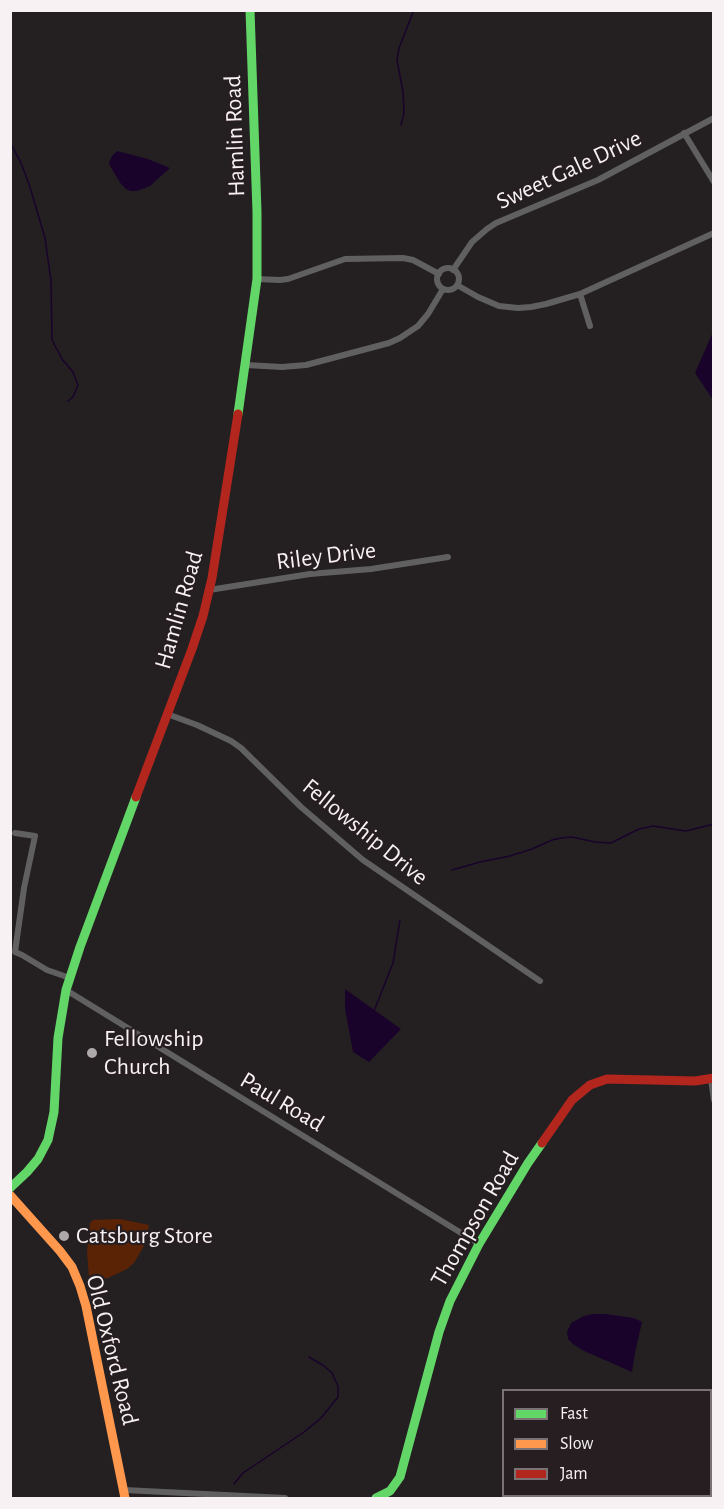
<!DOCTYPE html>
<html>
<head>
<meta charset="utf-8">
<style>
	body { margin:0 }
	#map { position:relative; width:724px; height:1509px; overflow:hidden; background:#242022; font-family:"Alegreya Sans",sans-serif }
	canvas { display:block }
	.frame { position:absolute; inset:0; border:12px solid #f7f1f3; pointer-events:none }
	.legend { position:absolute; left:502px; top:1389px; width:210px; height:108px; box-sizing:border-box; background:#261e21; border:2px solid #7a7275; margin:0; padding:8px 10px; list-style:none; font-size:18px; color:#f7f1f3 }
	.legend li { display:flex; align-items:center; gap:12px; height:30px }
	.legend b { width:30px; border:2px solid #7a7275 }
</style>
</head>
<body>
<div id="map">
<canvas width="724" height="1509"></canvas>
<div class="frame"></div>
<ul class="legend">
<li><b style="height:8px;background:#63d668"></b>Fast</li>
<li><b style="height:8px;background:#ff974d"></b>Slow</li>
<li><b style="height:8px;background:#b3261e"></b>Jam</li>
</ul>
</div>
<script>
const ctx = document.querySelector('canvas').getContext('2d');
ctx.lineJoin = 'round';
function fill(path, color) {
  ctx.fillStyle = color;
  ctx.fill(path, 'evenodd');
}
function toPath(rows) {
  const path = new Path2D();
  for (const r of rows) {
    if (r.length === 3) {
      path.moveTo(r[0] + r[2], r[1]);
      path.arc(r[0], r[1], r[2], 0, 2 * Math.PI);
      continue;
    }
    path.moveTo(r[0], r[1]);
    for (let i = 2; i < r.length; i += 2) path.lineTo(r[i], r[i + 1]);
  }
  return path;
}
function stroke(path, color, width, dash) {
  ctx.strokeStyle = color;
  ctx.lineWidth = width;
  ctx.lineCap = dash ? 'butt' : 'round';
  ctx.setLineDash(dash || []);
  ctx.stroke(path);
}
function drawText(font, color, halo, rows, align = 'center') {
  ctx.font = font + ' "Alegreya Sans",sans-serif';
  ctx.lineWidth = 4.5;
  ctx.setLineDash([]);
  ctx.textBaseline = 'middle';
  ctx.strokeStyle = halo;
  ctx.fillStyle = color;
  for (const [text, x, y, turn = 0] of rows) {
    ctx.save();
    ctx.translate(x, y);
    ctx.rotate((+turn || 0) * Math.PI / 180);
    ctx.textAlign = isNaN(turn) ? turn : align;
    if (halo) ctx.strokeText(text, 0, 0);
    ctx.fillText(text, 0, 0);
    ctx.restore();
  }
}
const green = toPath([
	[120,1219,149,1225,145,1244,134,1263,127,1269,108,1278,93,1280,89,1277,87,1252,90,1223,93,1220]
]);
const water = toPath([
	[117,151,148,159,170,168,150,186,137,191,130,191,126,189,121,184,110,166,109,163,112,156],
	[713,332,713,400,695,373],
	[345,989,401,1029,369,1062,353,1052,345,1008],
	[593,1314,605,1314,634,1318,642,1322,635,1353,632,1372,582,1350,573,1344,568,1339,567,1332,571,1323,584,1316]
]);
const stream = toPath([
	[401,125,404,113,403,92,397,60,399,48,414,10],
	[10,142,21,163,29,184,45,238,51,281,52,340,62,359,73,372,78,385,73,397,68,401],
	[452,870,480,862,510,856,532,849,552,840,561,838,572,837,595,842,611,843,639,829,653,826,686,831,714,824],
	[374,1011,393,963,400,920],
	[234,1484,243,1473,304,1432,321,1418,338,1397,338,1386,332,1373,324,1366,309,1357]
]);
const street = toPath([
	[684,133,714,182],
	[448,279,11],
	[453,270,472,242,487,229,496,223,598,180,714,118],
	[257,279,280,280,288,279,345,259,403,258,413,260,439,274],
	[457,285,478,297,499,306,518,308,531,307,546,304,580,294,714,233],
	[580,294,590,326],
	[246,365,282,367,306,365,389,343,400,338,418,326,428,314,443,289],
	[209,590,310,574,371,569,448,557],
	[167,714,197,725,231,741,241,748,301,807,363,860,540,981],
	[15,833,35,836,24,888,15,952,22,955,47,970,70,978],
	[66,990,479,1244],
	[711,1079,714,1100],
	[124,1490,285,1498]
]);
const fast = toPath([
	[238,414,257,279,257,212,250,10],
	[10,1188,27,1172,38,1159,48,1140,54,1112,58,1038,66,990,80,947,136,797],
	[376,1498,390,1491,400,1477,439,1332,450,1301,479,1244,528,1163,542,1143]
]);
const slow = toPath([
	[10,1195,60,1251,72,1267,80,1286,86,1306,125,1498]
]);
const jam = toPath([
	[136,797,192,649,203,616,212,578,238,414],
	[542,1143,572,1100,590,1085,607,1079,695,1081,714,1078]
]);
const markers = [
	[92,1053,6,"#ada8aa"],
	[64,1236,6,"#ada8aa"]
];
const streetNames = [
	["Hamlin Road",235,136,-92],
	["Sweet Gale Drive",569,170,-25],
	["Riley Drive",326,556,-7],
	["Hamlin Road",179,610,-74],
	["Fellowship Drive",365,832,39],
	["Paul Road",282,1102,31],
	["Thompson Road",475,1219,-60],
	["Old Oxford Road",112,1350,76]
];
const poiNames = [
	["Fellowship",104,1039],
	["Church",104,1067],
	["Catsburg Store",76,1236]
];
fill(green, '#5a2306');
fill(water, '#19032b');
stroke(stream, '#19032b', 1.5);
stroke(street, '#616060', 6);
stroke(fast, '#63d668', 9);
stroke(slow, '#ff974d', 9);
stroke(jam, '#b3261e', 9);
for (const [x, y, r, color] of markers) {
  const dot = new Path2D();
  dot.arc(x, y, r, 0, 2 * Math.PI);
  ctx.fillStyle = color;
  ctx.fill(dot);
  stroke(dot, '#261e21', 2);
}
drawText('24px', '#f7f1f3', '#261e21', streetNames);
drawText('24px', '#f7f1f3', '#261e21', poiNames, 'left');
</script>
</body>
</html>
